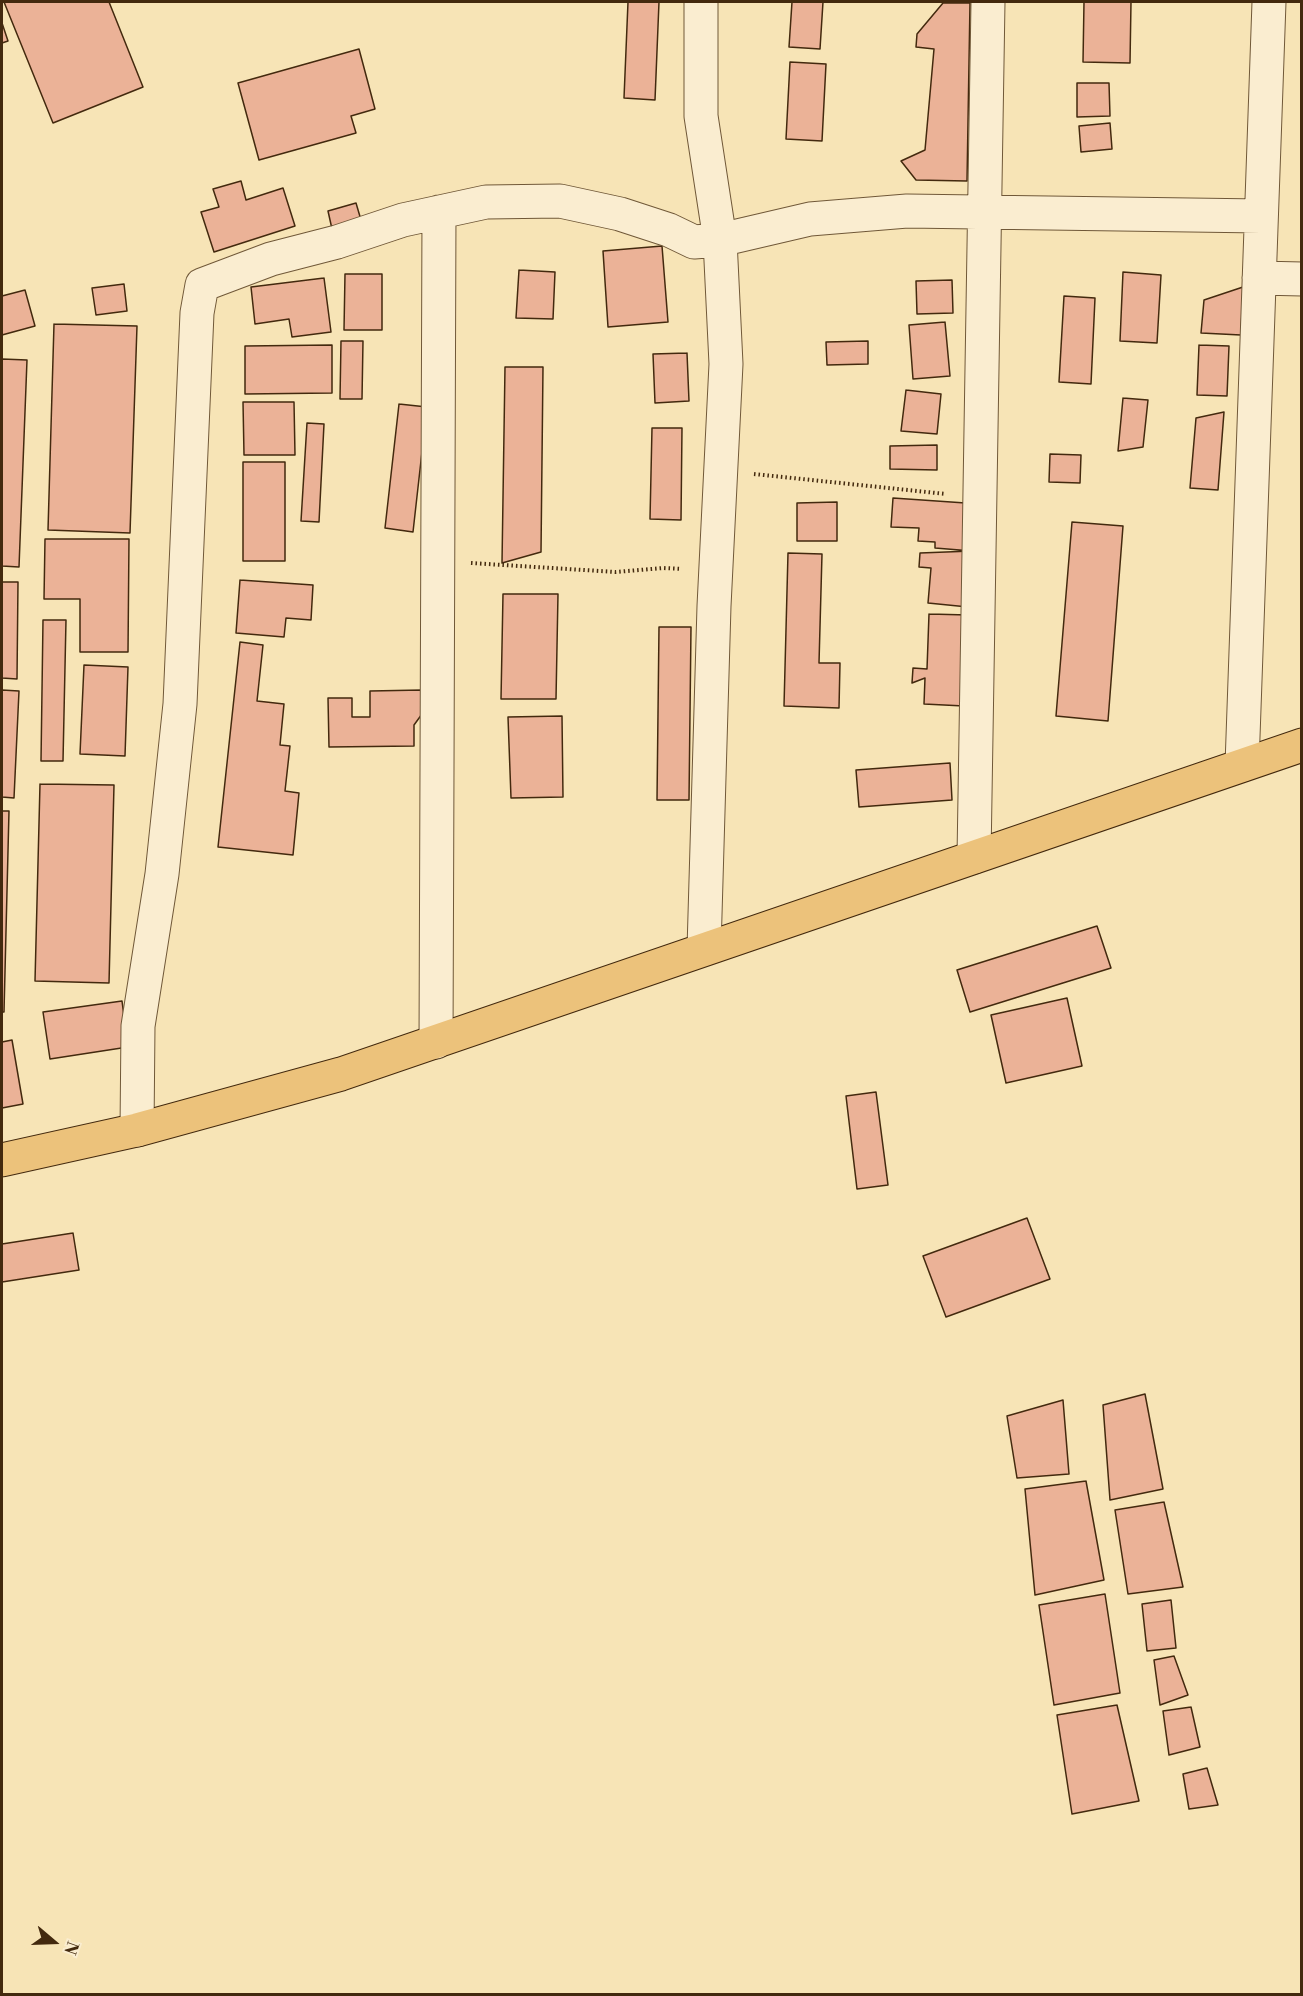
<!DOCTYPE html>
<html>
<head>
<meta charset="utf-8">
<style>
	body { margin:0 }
	#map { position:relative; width:1303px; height:1996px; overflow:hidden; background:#f7e4b6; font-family:"Libre Bodoni",serif }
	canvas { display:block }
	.frame { position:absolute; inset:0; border:3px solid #43290e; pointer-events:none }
	.north { position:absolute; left:24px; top:1912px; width:60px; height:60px; -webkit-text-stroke:4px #faedd0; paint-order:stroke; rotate:109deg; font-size:16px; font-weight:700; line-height:24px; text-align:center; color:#43290e }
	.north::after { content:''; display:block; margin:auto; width:21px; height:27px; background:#43290e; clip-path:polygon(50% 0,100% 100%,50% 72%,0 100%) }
</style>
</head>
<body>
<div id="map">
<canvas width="1303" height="1996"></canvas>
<div class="frame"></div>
<div class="north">N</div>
</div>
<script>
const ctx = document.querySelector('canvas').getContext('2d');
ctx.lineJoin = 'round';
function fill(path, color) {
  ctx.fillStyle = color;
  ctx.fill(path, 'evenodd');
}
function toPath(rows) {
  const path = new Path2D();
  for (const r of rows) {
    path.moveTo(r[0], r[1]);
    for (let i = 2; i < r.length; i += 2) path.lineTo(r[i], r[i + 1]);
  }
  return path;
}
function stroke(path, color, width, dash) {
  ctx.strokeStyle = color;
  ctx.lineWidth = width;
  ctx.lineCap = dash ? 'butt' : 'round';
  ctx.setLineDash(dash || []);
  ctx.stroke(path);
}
const building = toPath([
	[4,2,109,2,143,87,53,123,4,2],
	[628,2,659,2,655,100,624,98,628,2],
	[792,2,823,2,820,49,789,47,792,2],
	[1084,2,1131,2,1130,63,1083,62,1084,2],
	[943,3,970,3,967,181,916,180,901,161,925,150,934,49,916,47,917,34,943,3],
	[2,23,8,41,2,43,2,23],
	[359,49,375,109,351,116,356,133,259,160,238,83,359,49],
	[790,62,826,64,822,141,786,139,790,62],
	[1077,83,1109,83,1110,116,1077,117,1077,83],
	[1110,123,1112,149,1081,152,1079,126,1110,123],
	[241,181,246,200,283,188,295,226,214,252,201,212,219,207,213,189,241,181],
	[356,203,361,220,332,229,328,211,356,203],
	[662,246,668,322,608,327,603,251,662,246],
	[519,270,555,272,553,319,516,318,519,270],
	[1123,272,1161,275,1157,343,1120,341,1123,272],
	[345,274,382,274,382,330,344,330,345,274],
	[324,278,331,332,292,337,289,319,255,324,251,287,324,278],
	[952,280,953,313,917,314,916,281,952,280],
	[124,284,127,311,96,315,92,288,124,284],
	[1243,287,1241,335,1201,333,1204,300,1243,287],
	[25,290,35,326,2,335,2,296,25,290],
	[1064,296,1095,298,1091,384,1059,382,1064,296],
	[945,322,950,376,913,379,909,325,945,322],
	[54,324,137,326,130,533,48,530,54,324],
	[341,341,363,341,362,399,340,399,341,341],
	[868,341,868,364,827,365,826,342,868,341],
	[332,345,332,393,245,394,245,346,332,345],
	[1199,345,1229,346,1227,396,1197,395,1199,345],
	[687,353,689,401,655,403,653,354,687,353],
	[2,359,27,360,19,567,2,566,2,359],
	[505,367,543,367,541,552,502,563,505,367],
	[906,390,941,394,937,434,901,431,906,390],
	[1123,398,1148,400,1143,447,1118,451,1123,398],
	[243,402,294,402,295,455,244,455,243,402],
	[399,404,427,407,413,532,385,528,399,404],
	[1224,412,1218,490,1190,488,1196,418,1224,412],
	[307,423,324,424,319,522,301,521,307,423],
	[652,428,682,428,681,520,650,519,652,428],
	[937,445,937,470,890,469,890,446,937,445],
	[1050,454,1081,455,1080,483,1049,482,1050,454],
	[243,462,285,462,285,561,243,561,243,462],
	[893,498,980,504,972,551,935,548,935,542,918,541,919,528,891,527,893,498],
	[837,502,837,541,797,541,797,503,837,502],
	[1072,522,1123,526,1108,721,1056,716,1072,522],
	[45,539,129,539,128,652,80,652,80,599,44,599,45,539],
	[972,551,968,607,928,603,931,568,919,567,920,553,972,551],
	[788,553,822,554,819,663,840,663,839,708,784,706,788,553],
	[240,580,313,585,311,620,286,618,284,637,236,633,240,580],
	[2,582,18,582,17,679,2,678,2,582],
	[503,594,558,594,556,699,501,699,503,594],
	[929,614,968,615,964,706,924,704,925,678,912,683,913,668,927,669,929,614],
	[43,620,66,620,63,761,41,761,43,620],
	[659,627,691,627,689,800,657,800,659,627],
	[240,642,263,645,257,701,284,704,280,745,290,746,285,791,299,793,293,855,218,847,240,642],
	[84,665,128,667,125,756,80,754,84,665],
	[2,690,19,691,14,798,2,797,2,690],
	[422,690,422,714,414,725,414,746,329,747,328,698,352,698,352,717,370,717,370,691,422,690],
	[562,716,563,797,511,798,508,717,562,716],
	[950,763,952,800,859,807,856,770,950,763],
	[40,784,114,785,109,983,35,981,40,784],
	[2,811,9,811,4,1012,2,1012,2,811],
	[1097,926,1111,968,970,1012,957,970,1097,926],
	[1067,998,1082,1066,1006,1083,991,1015,1067,998],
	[122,1001,128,1047,50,1059,43,1012,122,1001],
	[12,1040,23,1104,2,1108,2,1042,12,1040],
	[876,1092,888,1185,857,1189,846,1096,876,1092],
	[1027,1218,1050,1279,946,1317,923,1256,1027,1218],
	[73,1233,79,1270,2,1282,2,1244,73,1233],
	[1145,1394,1163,1489,1110,1500,1103,1405,1145,1394],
	[1063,1400,1069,1474,1017,1478,1007,1416,1063,1400],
	[1086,1481,1104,1580,1035,1595,1025,1489,1086,1481],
	[1164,1502,1183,1587,1128,1594,1115,1510,1164,1502],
	[1105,1594,1120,1693,1054,1705,1039,1605,1105,1594],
	[1171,1600,1176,1648,1147,1651,1142,1604,1171,1600],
	[1174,1656,1188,1695,1160,1705,1154,1660,1174,1656],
	[1117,1705,1139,1801,1072,1814,1057,1715,1117,1705],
	[1191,1707,1200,1747,1169,1755,1163,1711,1191,1707],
	[1207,1768,1218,1805,1189,1809,1183,1774,1207,1768]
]);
const path = toPath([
	[754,474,946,494],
	[471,563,616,572,663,568,682,569]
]);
const minor = toPath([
	[701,2,701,116,720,240,726,364,714,606,704,949],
	[1259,278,1302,279],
	[1242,765,1269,2],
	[974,857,988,2],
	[436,1042,439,212],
	[137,1130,138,1026,162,874,180,704,197,313,202,285,271,259,337,242,403,220,486,202,560,201,620,214,669,230,694,242,720,240,810,219,907,211,1261,216]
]);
const major = toPath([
	[2,1160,137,1130,341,1074,1302,745]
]);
fill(building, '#ebb297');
stroke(building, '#43290e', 1.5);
stroke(minor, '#705838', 35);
stroke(major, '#43290e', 35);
stroke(path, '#43290e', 4, [1.5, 3]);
stroke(minor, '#faedd0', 33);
stroke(major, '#ecc27b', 33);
</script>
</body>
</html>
